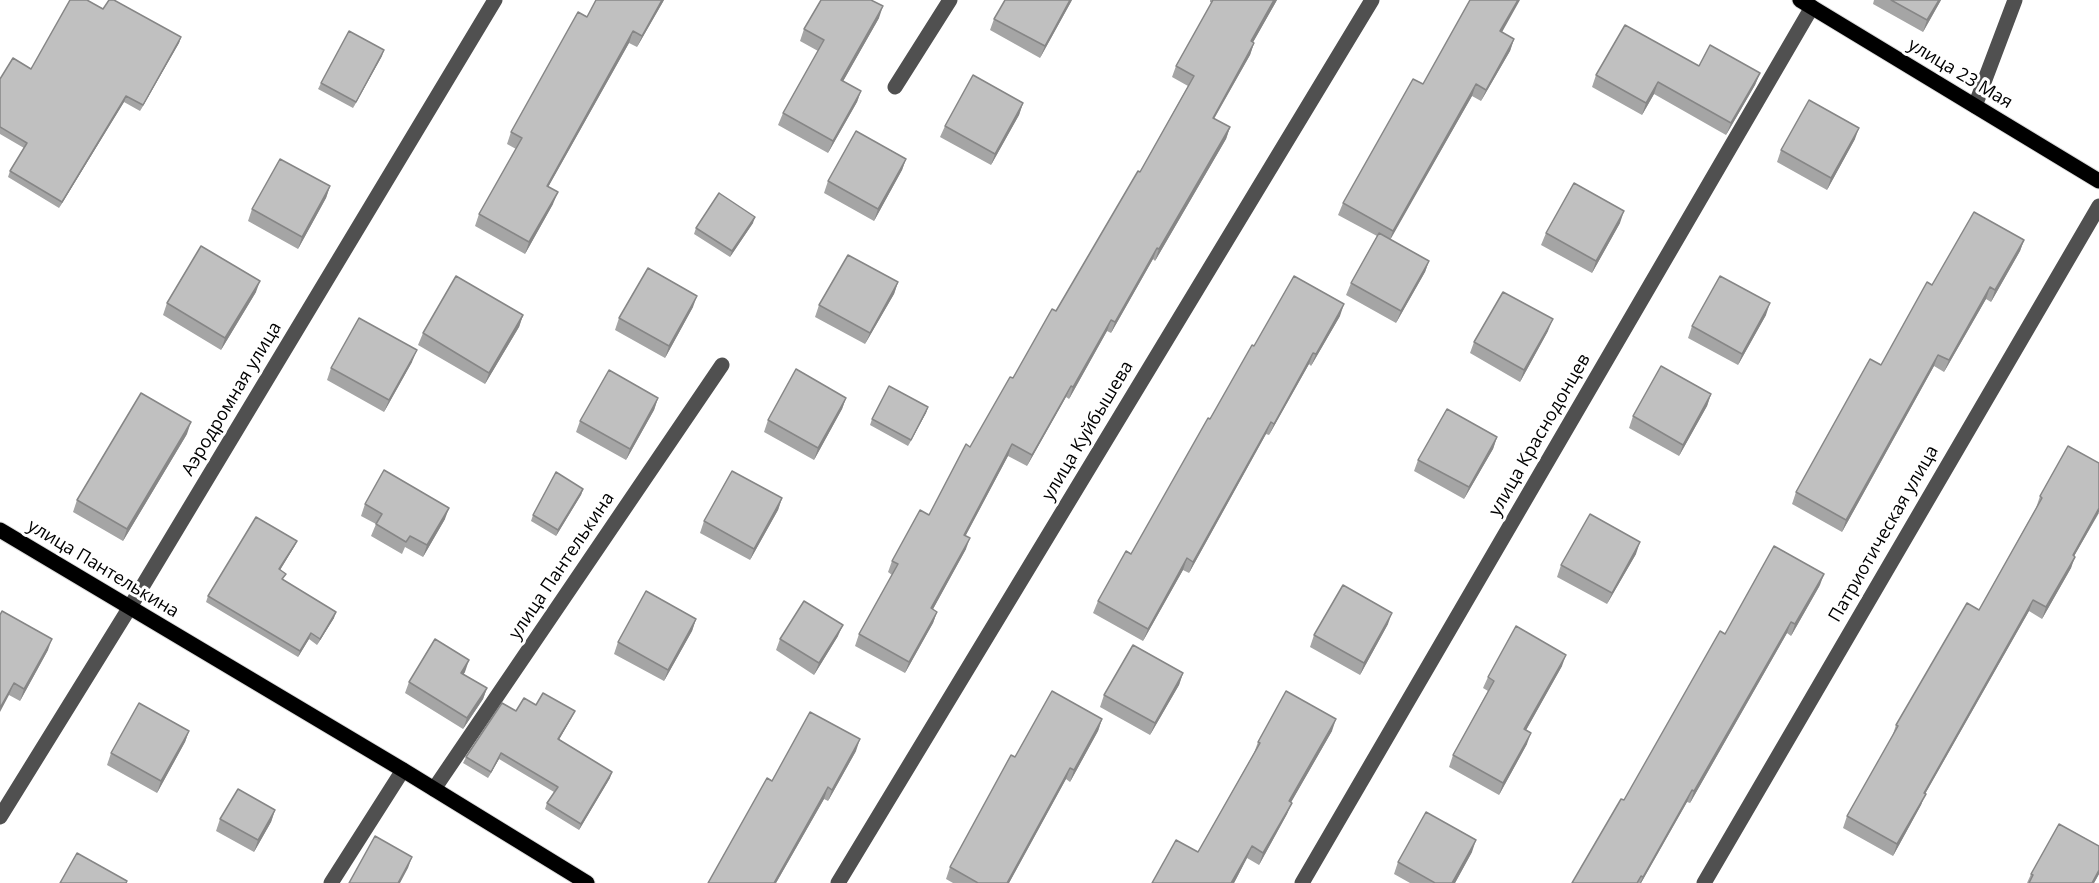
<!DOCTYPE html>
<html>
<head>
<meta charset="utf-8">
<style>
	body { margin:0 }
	canvas { display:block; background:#fff }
</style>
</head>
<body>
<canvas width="2099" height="883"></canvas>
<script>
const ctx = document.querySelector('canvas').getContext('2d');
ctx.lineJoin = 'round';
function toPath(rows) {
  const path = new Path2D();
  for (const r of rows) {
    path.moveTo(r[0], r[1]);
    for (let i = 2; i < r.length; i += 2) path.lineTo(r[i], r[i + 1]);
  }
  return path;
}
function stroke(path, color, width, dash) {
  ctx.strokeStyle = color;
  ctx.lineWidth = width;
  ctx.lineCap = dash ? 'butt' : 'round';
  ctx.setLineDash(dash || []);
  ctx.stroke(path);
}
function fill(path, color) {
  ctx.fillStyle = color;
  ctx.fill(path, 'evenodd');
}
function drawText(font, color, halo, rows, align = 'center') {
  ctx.font = font + ' "Open Sans",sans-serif';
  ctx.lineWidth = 6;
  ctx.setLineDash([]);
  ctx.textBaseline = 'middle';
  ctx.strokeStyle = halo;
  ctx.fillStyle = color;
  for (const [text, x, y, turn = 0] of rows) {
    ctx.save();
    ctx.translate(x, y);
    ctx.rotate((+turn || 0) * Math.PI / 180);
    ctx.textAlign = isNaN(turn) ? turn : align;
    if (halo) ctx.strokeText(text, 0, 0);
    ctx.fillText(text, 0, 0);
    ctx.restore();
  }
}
const minor = toPath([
	[895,87,950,0],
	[1975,106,2015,0],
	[434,789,722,365],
	[0,817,130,607,495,0],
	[331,883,403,770],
	[838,883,1372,0],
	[1302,883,1812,7],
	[1704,883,2099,206]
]);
const major = toPath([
	[1800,0,2099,181],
	[0,530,403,770,587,883]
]);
const wall = toPath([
	[664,0,637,47,629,43,548,187,553,204,525,254,475,226,479,214,516,149,507,144,511,132,587,17],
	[1072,0,1040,58,990,30,994,19],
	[1210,0,1277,0,1253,42,1254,43,1250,55,1214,119,1230,127,1226,139,1155,261,1153,259,1111,333,1107,331,1069,399,1066,397,1027,466,1008,456,966,535,966,549,933,609,937,612,933,623,905,673,855,646,859,634,892,575,888,572,892,561,929,515,1013,378,1056,311,1140,172,1188,86,1172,77,1176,66,1212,3,1210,2],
	[1874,0,1941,0,1923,32,1873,4],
	[103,9,181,37,179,43,140,111,124,102,59,208,8,177,10,171,24,148,0,134,0,79,31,69],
	[879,18,843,81,861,91,857,102,828,153,778,125,783,113,818,51,800,41,804,29],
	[1502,32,1514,39,1510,51,1481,101,1472,96,1390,239,1429,261,1425,272,1396,323,1346,295,1351,283,1377,236,1338,215,1343,203,1423,84],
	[382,56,353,108,318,89,321,83],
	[1699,66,1760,73,1755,85,1726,135,1654,94,1642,115,1592,87,1596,75],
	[1023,103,1019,115,991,165,940,137,945,126],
	[1855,139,1827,190,1777,162,1781,150],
	[906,159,902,170,874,221,824,193,828,181],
	[330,186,326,198,298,249,248,221,252,209],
	[753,223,730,257,694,234,696,228],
	[1620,223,1592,273,1541,245,1546,233],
	[2024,240,2020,251,1991,302,1986,299,1944,372,1934,366,1842,532,1792,504,1796,492,1881,365],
	[898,282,894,294,865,344,815,317,819,305],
	[256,292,221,350,163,315,167,303],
	[693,307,665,358,615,330,619,318],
	[523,315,519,327,485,384,418,345,423,333],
	[1766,315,1738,365,1688,338,1692,326],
	[1340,316,1311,366,1309,364,1269,435,1266,434,1189,573,1183,570,1143,641,1093,613,1098,601,1131,554,1210,419,1254,346],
	[1548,331,1520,382,1470,353,1474,342],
	[412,362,384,412,327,380,331,368],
	[1711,394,1707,406,1679,456,1629,428,1633,416],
	[658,398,654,410,626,460,576,432,580,421],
	[846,398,842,409,814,460,764,432,768,420],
	[928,407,926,413,908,446,870,425,872,419],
	[187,434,123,541,73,512,77,500],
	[1497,437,1493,449,1464,499,1414,471,1418,460],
	[583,489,581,495,556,536,531,521,533,515],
	[2040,496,2099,513,2074,556,2071,568,2042,619,2029,611,1925,794,1921,805,1893,856,1843,828,1847,816,1892,737,1896,725,1979,610,2036,508],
	[782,498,778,510,750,560,700,533,704,521],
	[365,504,445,519,423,557,405,547,402,554,371,536,376,524,361,516],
	[297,541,294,547,280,570,283,580,334,618,317,645,309,639,298,657,206,602,208,596],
	[1636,554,1607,604,1557,577,1561,565],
	[1820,585,1791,636,1787,633,1690,803,1687,802,1641,883,1572,883,1624,800],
	[0,615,48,650,20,701,9,695],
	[696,619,692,631,664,681,614,654,618,642],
	[1388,624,1360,675,1310,647,1314,635],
	[838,636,814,675,776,650,780,639],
	[1562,666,1526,730,1527,744,1499,795,1449,767,1453,755,1488,691,1483,688,1488,677],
	[465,672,463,674,487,688,483,699,463,729,405,693,409,682],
	[1183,673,1179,685,1150,735,1100,707,1104,695],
	[536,705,572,717,559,739,610,778,579,830,545,809,547,803,554,792,499,759,488,778,463,763,466,757,516,711],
	[1102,719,1098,731,1070,782,1066,779,1009,883,953,883,946,879,950,867,1015,757],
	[189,731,185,742,157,793,107,765,111,753],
	[1332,731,1291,802,1287,814,1259,865,1247,858,1234,883,1152,883,1198,852,1254,753,1258,742],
	[856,751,828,801,824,799,776,883,708,883,772,781],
	[275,810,271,822,254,852,216,831,220,819],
	[1472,852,1455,883,1410,883,1394,874,1398,862],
	[2031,874,2099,874,2094,883,2027,883]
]);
const shadedWall = toPath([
	[662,0,664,0,637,47,642,36],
	[1070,0,1072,0,1040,58,1045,46],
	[1274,0,1277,0,1247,53,1251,41],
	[1518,0,1520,0,1496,43,1500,31],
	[1939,0,1941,0,1923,32,1927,20],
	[883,6,879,18,837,92,841,80],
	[633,31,629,43,542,198,547,186],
	[181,37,179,43,140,111,143,105],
	[1514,39,1510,51,1481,101,1486,90],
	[1254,43,1250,55,1208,129,1213,118],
	[384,50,382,56,353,108,356,102],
	[1760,73,1755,85,1726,135,1731,123],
	[1658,82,1654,94,1642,115,1646,103],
	[1476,84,1472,96,1389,242,1393,231],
	[861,91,857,102,828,153,833,141],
	[126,96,124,102,59,208,62,202],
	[1023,103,1019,115,991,165,995,154],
	[1230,127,1226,139,1155,261,1159,249],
	[1859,128,1855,139,1827,190,1831,178],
	[906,159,902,170,874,221,878,209],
	[330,186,326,198,298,249,302,237],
	[558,192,553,204,525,254,529,242],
	[1624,211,1620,223,1592,273,1596,261],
	[755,217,753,223,730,257,732,251],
	[2024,240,2020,251,1991,302,1995,290],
	[1157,248,1153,259,1111,333,1115,322],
	[1429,261,1425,272,1396,323,1401,311],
	[260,281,256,292,221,350,225,338],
	[898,282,894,294,865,344,870,333],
	[1990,287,1986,299,1944,372,1949,360],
	[697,296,693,307,665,358,669,346],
	[1770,303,1766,315,1738,365,1742,354],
	[1344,304,1340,316,1311,366,1316,354],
	[523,315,519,327,485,384,489,373],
	[1553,319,1548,331,1520,382,1524,370],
	[1111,320,1107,331,1069,399,1073,387],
	[417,350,412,362,384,412,389,400],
	[1313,353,1309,364,1269,435,1274,424],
	[1938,355,1934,366,1842,532,1846,520],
	[1071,386,1066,397,1027,466,1032,455],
	[1711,394,1707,406,1679,456,1683,445],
	[658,398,654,410,626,460,630,449],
	[846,398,842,409,814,460,818,448],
	[928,407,926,413,908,446,911,440],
	[191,422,187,434,123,541,127,529],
	[1271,422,1266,434,1189,573,1193,562],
	[1497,437,1493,449,1464,499,1469,487],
	[1012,444,1008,456,960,546,964,535],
	[583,489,581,495,556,536,558,530],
	[782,498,778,510,750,560,754,549],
	[449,508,445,519,423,557,427,545],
	[2099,508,2099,512,2068,567,2073,555],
	[970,538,966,549,927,620,931,608],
	[297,541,294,547,277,575,279,569],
	[1640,542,1636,554,1607,604,1612,593],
	[2075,557,2071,568,2042,619,2046,607],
	[1187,558,1183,570,1143,641,1148,629],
	[1824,574,1820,585,1791,636,1795,624],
	[2033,600,2029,611,1925,794,1921,805,1893,856,1897,844,1924,793],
	[336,612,334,618,317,645,320,639],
	[937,612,933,623,905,673,909,662],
	[1392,613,1388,624,1360,675,1364,663],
	[696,619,692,631,664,681,668,670],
	[1791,622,1787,633,1690,803,1694,791],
	[843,625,838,636,814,675,819,663],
	[311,633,309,639,298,657,300,651],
	[52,639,48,650,20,701,24,689],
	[1566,655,1562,666,1520,741,1524,729],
	[469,660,465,672,457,685,461,673],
	[1183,673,1179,685,1150,735,1155,723],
	[14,683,9,695,0,712,0,708],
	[487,688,483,699,463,729,467,718],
	[575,711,572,717,556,745,558,739],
	[1102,719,1098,731,1070,782,1074,770],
	[1336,719,1332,731,1285,813,1289,801],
	[189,731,185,742,157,793,161,781],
	[1531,733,1527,744,1499,795,1503,783],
	[860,739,856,751,828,801,832,790],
	[501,753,499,759,488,778,491,772],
	[1070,768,1066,779,1009,883,1007,883],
	[612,772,610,778,579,830,581,824],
	[828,787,824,799,776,883,774,883],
	[1692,790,1687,802,1641,883,1640,883,1643,877],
	[1292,803,1287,814,1259,865,1263,853],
	[275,810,271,822,254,852,258,840],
	[1476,840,1472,852,1455,883,1452,883],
	[1252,846,1247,858,1234,883,1231,883],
	[412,857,408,868,400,883,398,883],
	[2099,870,2099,874,2094,883,2092,883]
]);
const building = toPath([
	[70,0,87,0,103,9,109,0,114,0,181,37,143,105,126,96,62,202,10,171,27,143,0,127,0,79,13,58,31,69,70,0],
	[596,0,662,0,642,36,633,31,547,186,558,192,529,242,479,214,522,138,511,132,578,12,587,17,596,0],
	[821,0,871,0,883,6,841,80,861,91,833,141,783,113,824,40,804,29,821,0],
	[1005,0,1070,0,1045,46,994,19,1005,0],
	[1213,0,1274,0,1251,41,1254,43,1213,118,1230,127,1159,249,1157,248,1115,322,1111,320,1073,387,1071,386,1032,455,1012,444,964,535,970,538,931,608,937,612,909,662,859,634,898,564,892,561,920,510,929,515,966,444,970,447,1010,377,1013,378,1052,309,1056,311,1138,171,1140,172,1194,76,1176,66,1213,0],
	[1470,0,1518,0,1500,31,1514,39,1486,90,1476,84,1393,231,1343,203,1413,79,1423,84,1470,0],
	[1891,0,1939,0,1927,20,1891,0],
	[1625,25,1699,66,1710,45,1760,73,1731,123,1658,82,1646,103,1596,75,1625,25],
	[349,31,384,50,356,102,321,83,349,31],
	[973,75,1023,103,995,154,945,126,973,75],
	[1809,100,1859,128,1831,178,1781,150,1809,100],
	[856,131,906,159,878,209,828,181,856,131],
	[280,159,330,186,302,237,252,209,280,159],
	[1574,183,1624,211,1596,261,1546,233,1574,183],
	[719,193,755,217,732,251,696,228,719,193],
	[1974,212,2024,240,1995,290,1990,287,1949,360,1938,355,1846,520,1796,492,1870,359,1881,365,1927,282,1932,285,1974,212],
	[1379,233,1429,261,1401,311,1351,283,1379,233],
	[201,246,260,281,225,338,167,303,201,246],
	[848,255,898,282,870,333,819,305,848,255],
	[648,268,697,296,669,346,619,318,648,268],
	[456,276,523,315,489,373,423,333,456,276],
	[1294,276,1344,304,1316,354,1313,353,1274,424,1271,422,1193,562,1187,558,1148,629,1098,601,1126,551,1131,554,1208,418,1210,419,1252,345,1254,346,1294,276],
	[1720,276,1770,303,1742,354,1692,326,1720,276],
	[1503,292,1553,319,1524,370,1474,342,1503,292],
	[359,318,417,350,389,400,331,368,359,318],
	[1661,366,1711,394,1683,445,1633,416,1661,366],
	[796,369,846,398,818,448,768,420,796,369],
	[609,370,658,398,630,449,580,421,609,370],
	[889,386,928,407,911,440,872,419,889,386],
	[141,393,191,422,127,529,77,500,141,393],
	[1447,409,1497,437,1469,487,1418,460,1447,409],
	[2068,446,2099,463,2099,508,2073,555,2075,557,2046,607,2033,600,1924,793,1926,794,1897,844,1847,816,1898,726,1896,725,1967,603,1979,610,2042,498,2040,496,2068,446],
	[384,470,449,508,427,545,410,536,406,542,376,524,382,514,365,504,384,470],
	[732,471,782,498,754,549,704,521,732,471],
	[556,472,583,489,558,530,533,515,556,472],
	[1590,514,1640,542,1612,593,1561,565,1590,514],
	[256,517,297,541,279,569,286,574,282,579,336,612,320,639,311,633,300,651,208,596,256,517],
	[1774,546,1824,574,1795,624,1791,622,1694,791,1692,790,1643,877,1641,876,1637,883,1572,883,1621,799,1624,800,1720,631,1725,634,1774,546],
	[1343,585,1392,613,1364,663,1314,635,1343,585],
	[646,591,696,619,668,670,618,642,646,591],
	[804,601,843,625,819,663,780,639,804,601],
	[2,611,52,639,24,689,14,683,0,708,0,615,2,611],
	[1516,626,1566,655,1524,729,1531,733,1503,783,1453,755,1494,681,1488,677,1516,626],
	[435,639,469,660,461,673,487,688,467,718,409,682,435,639],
	[1133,645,1183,673,1155,723,1104,695,1133,645],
	[1052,691,1102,719,1074,770,1070,768,1007,883,978,883,950,867,1011,755,1015,757,1052,691],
	[1286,691,1336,719,1289,801,1292,803,1263,853,1252,846,1231,883,1152,883,1176,840,1198,852,1260,743,1258,742,1286,691],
	[543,693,575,711,558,739,612,772,581,824,547,803,558,787,501,753,491,772,466,757,502,703,516,711,524,698,536,705,543,693],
	[139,703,189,731,161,781,111,753,139,703],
	[810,712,860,739,832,790,828,787,774,883,708,883,767,778,772,781,810,712],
	[238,789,275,810,258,840,220,819,238,789],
	[1426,812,1476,840,1452,883,1435,883,1398,862,1426,812],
	[2059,824,2099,846,2099,870,2092,883,2029,883,2033,875,2031,874,2059,824],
	[375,836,412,857,398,883,349,883,375,836],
	[77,853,127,881,126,883,60,883,77,853]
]);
const streetNames = [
	["улица 23 Мая",1960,74,31],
	["Аэродромная улица",232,399,-59],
	["улица Куйбышева",1088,431,-59],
	["улица Краснодонцев",1540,435,-60],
	["Патриотическая улица",1884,534,-60],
	["улица Пантелькина",562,566,-56],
	["улица Пантелькина",103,569,31]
];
stroke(major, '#dbdbdb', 17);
stroke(minor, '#505050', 15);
stroke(major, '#000', 15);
fill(wall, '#a5a5a5');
fill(shadedWall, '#868686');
fill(building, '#c0c0c0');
stroke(building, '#868686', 1.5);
drawText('18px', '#000', '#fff', streetNames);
</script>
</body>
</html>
